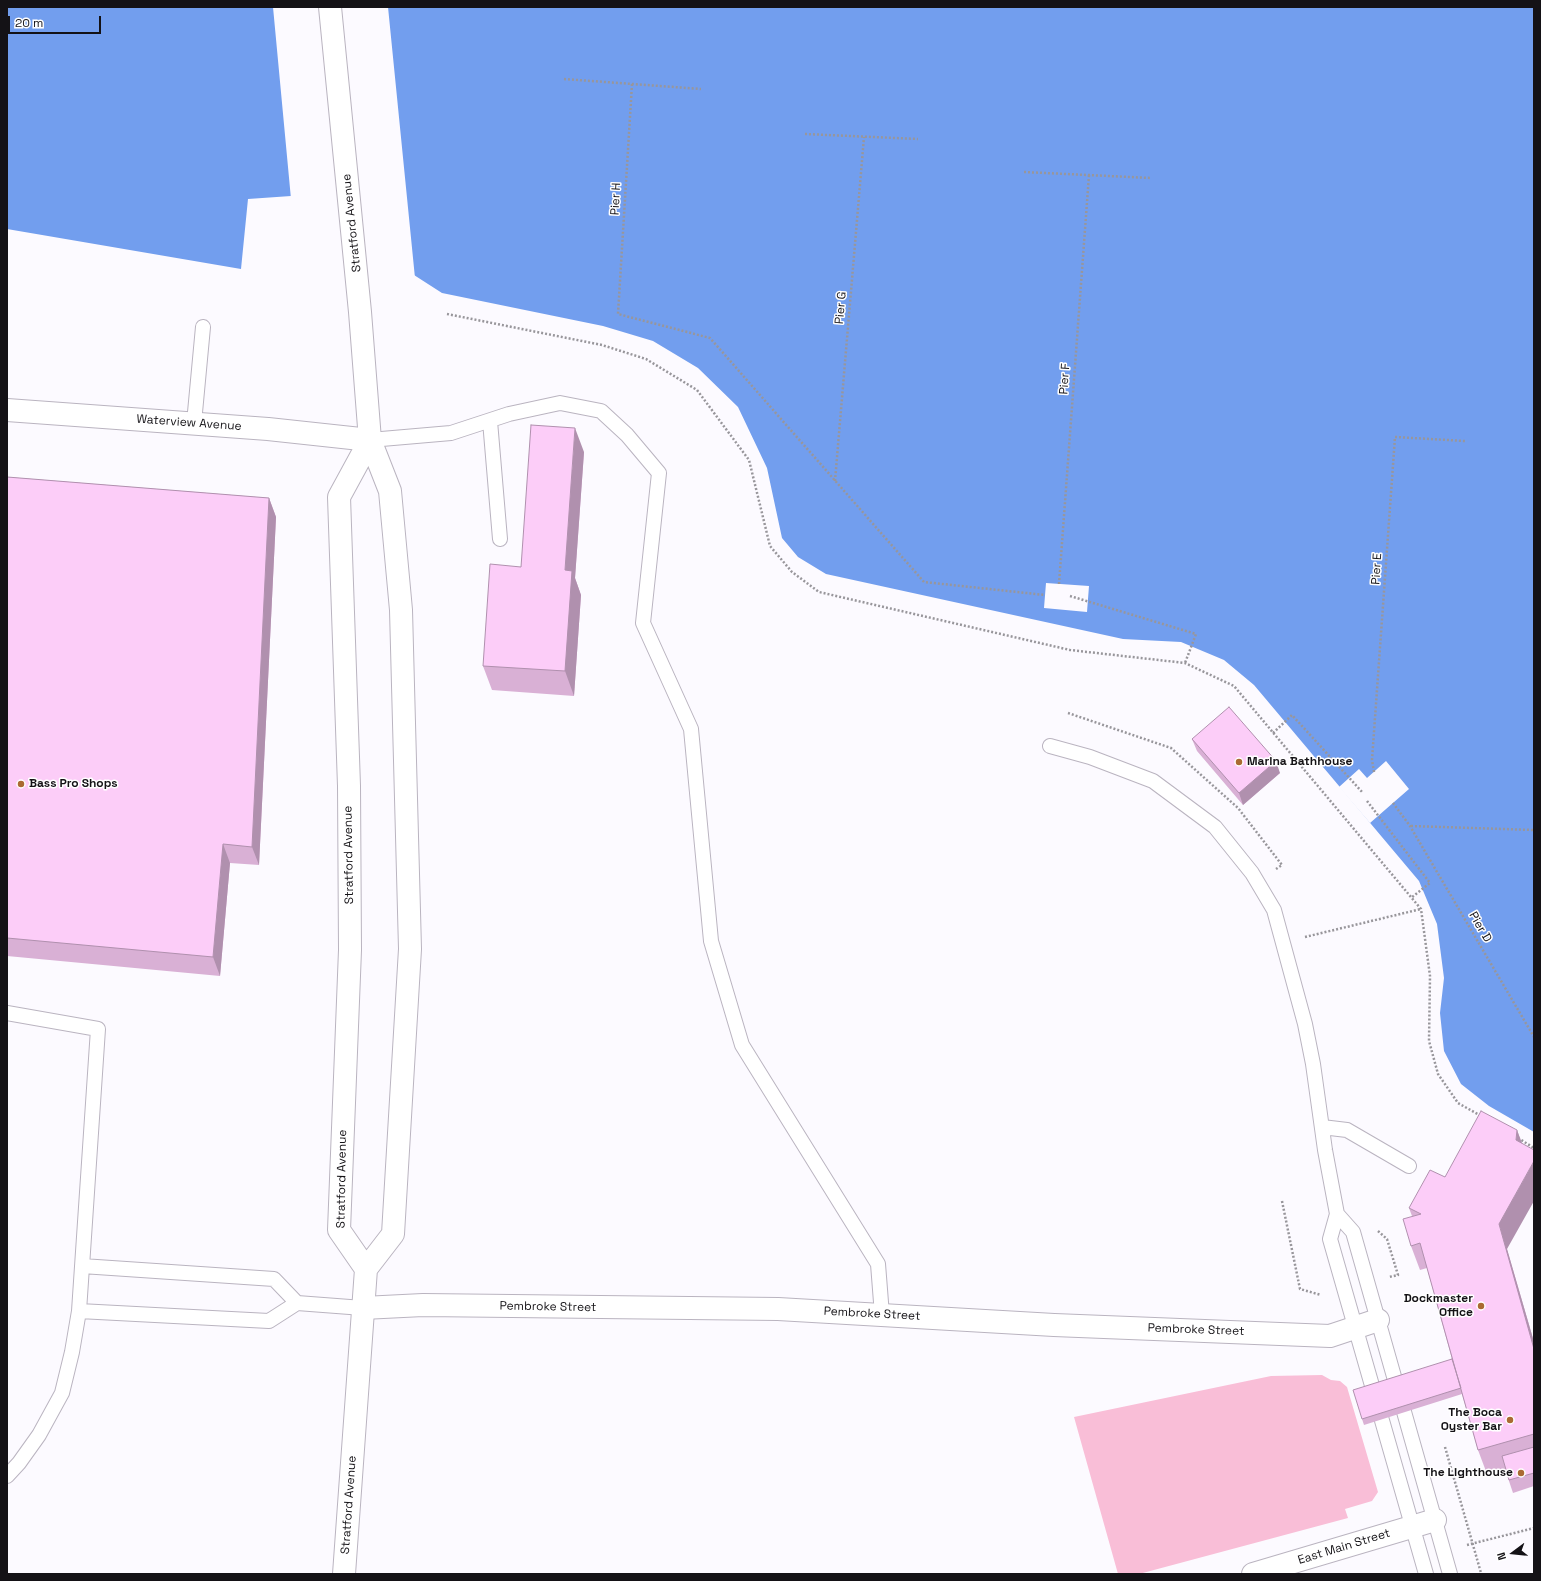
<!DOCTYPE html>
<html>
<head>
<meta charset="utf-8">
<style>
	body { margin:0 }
	#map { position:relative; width:1541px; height:1581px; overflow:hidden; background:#fcfaff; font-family:"Space Grotesk",sans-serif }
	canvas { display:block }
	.frame { position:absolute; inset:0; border:8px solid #141216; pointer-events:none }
	.north { position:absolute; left:1493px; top:1533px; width:40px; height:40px; -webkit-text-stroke:3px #fff; paint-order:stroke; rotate:254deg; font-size:11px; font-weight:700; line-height:16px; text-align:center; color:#141216 }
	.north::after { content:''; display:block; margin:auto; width:14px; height:18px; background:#141216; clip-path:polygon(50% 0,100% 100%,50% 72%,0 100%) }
	.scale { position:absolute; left:8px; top:16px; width:93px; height:18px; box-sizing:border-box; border:2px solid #141216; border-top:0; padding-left:5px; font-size:12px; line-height:14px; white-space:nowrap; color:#141216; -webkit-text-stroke:3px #fff; paint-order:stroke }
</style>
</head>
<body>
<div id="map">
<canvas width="1541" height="1581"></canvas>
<div class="frame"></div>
<div class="north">N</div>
<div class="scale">20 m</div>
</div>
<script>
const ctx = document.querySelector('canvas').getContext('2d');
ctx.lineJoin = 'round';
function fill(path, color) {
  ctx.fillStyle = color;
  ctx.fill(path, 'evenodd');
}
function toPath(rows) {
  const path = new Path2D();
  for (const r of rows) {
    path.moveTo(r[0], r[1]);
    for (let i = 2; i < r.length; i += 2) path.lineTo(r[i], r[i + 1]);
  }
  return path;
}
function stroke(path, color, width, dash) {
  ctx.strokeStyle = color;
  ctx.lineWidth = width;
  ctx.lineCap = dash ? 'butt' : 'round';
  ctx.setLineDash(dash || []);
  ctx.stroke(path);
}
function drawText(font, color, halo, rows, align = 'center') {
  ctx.font = font + ' "Space Grotesk",sans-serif';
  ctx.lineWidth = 3;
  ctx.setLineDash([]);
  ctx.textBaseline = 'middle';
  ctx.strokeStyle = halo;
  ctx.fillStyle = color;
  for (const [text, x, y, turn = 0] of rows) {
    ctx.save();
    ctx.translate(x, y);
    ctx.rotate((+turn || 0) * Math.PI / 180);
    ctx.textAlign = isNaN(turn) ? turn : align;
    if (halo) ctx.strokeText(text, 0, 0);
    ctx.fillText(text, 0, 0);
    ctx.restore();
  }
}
const green = toPath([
	[1322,1375,1331,1380,1340,1381,1347,1387,1378,1492,1372,1501,1345,1509,1348,1518,1139,1574,1118,1574,1074,1417,1271,1376]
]);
const water = toPath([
	[7,7,1534,7,1534,1132,1489,1106,1461,1084,1444,1051,1440,1013,1444,978,1437,924,1419,881,1254,685,1224,660,1181,642,1123,639,826,574,798,557,782,538,767,468,738,407,698,368,653,341,603,326,442,293,291,196,248,199,241,269,7,229]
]);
const pier = toPath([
	[273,7,388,7,415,278,291,199],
	[1046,583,1089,586,1087,612,1044,608],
	[1386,761,1409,789,1370,823,1339,787,1359,769,1367,778]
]);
const path = toPath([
	[564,79,701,89],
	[632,84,618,314,710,338,924,582,1045,595],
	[805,134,918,139],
	[1024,172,1151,178],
	[447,314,602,345,646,359,697,390,749,460,770,546,792,572,819,592,1070,650,1185,663,1234,686,1421,909,1430,976,1429,1041,1438,1074,1458,1103,1481,1116],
	[835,481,864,137],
	[1059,584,1089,175],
	[1070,596,1196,634,1185,663],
	[1068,713,1171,748,1238,808,1282,865,1276,869],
	[1273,733,1292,715,1363,793],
	[1374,772,1372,760,1395,437,1465,441],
	[1367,801,1430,883,1411,898],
	[1393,803,1410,826,1534,1037],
	[1411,826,1534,830],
	[1305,937,1421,909],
	[1518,1138,1534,1148],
	[1282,1201,1300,1289,1321,1295],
	[1378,1231,1387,1239,1398,1275,1389,1277],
	[1445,1447,1481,1573],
	[1467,1545,1534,1528]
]);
const service = toPath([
	[490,421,500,539],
	[194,423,203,327],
	[370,440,451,433,509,414,560,403,601,411,627,435,659,473,643,623,691,729,711,941,742,1045,878,1264,882,1315],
	[1050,746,1090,757,1153,781,1215,827,1252,873,1274,910,1305,1024,1313,1064,1325,1150,1337,1214,1330,1239,1426,1574],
	[7,1013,98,1029,79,1311,72,1352,62,1393,39,1435,19,1463,7,1476],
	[1322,1127,1347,1130,1409,1166],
	[1337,1214,1353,1232,1450,1574],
	[82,1266,274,1279,297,1303],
	[79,1311,269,1321,297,1303,363,1308]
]);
const minor = toPath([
	[363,1308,423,1305,778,1309,1054,1325,1330,1336,1378,1320],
	[1253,1574,1435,1520]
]);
const tertiary = toPath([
	[7,410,268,429,370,440]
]);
const secondary = toPath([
	[330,7,360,312,370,440,390,491,401,610,410,949,393,1234,366,1269,344,1574],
	[366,1269,339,1230,350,950,349,786,339,497,370,440]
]);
const wall = toPath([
	[584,452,575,578,581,595,574,696,492,690,483,666,521,567],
	[7,477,269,498,276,517,259,865,230,863,220,976,7,956],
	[1192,739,1280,773,1243,805,1197,751],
	[1517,1130,1522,1144,1507,1249,1534,1342,1534,1486,1513,1493,1505,1469,1487,1474,1478,1450,1462,1394,1364,1425,1362,1419,1452,1359,1427,1268,1420,1270,1411,1246,1412,1216,1409,1208,1445,1177]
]);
const shadedWall = toPath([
	[575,428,584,452,575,578,581,595,574,696,565,671,565,570],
	[269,498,276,517,259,865,252,847],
	[1276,761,1280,773,1243,805,1239,793],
	[223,844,230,863,220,976,213,957],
	[1517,1130,1526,1154,1516,1140],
	[1534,1161,1534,1201,1507,1249,1534,1342,1534,1349,1499,1224]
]);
const building = toPath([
	[531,425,575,428,565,570,572,571,565,671,483,666,490,564,521,567,531,425],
	[7,477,269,498,252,847,223,844,213,957,7,938,7,477],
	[1229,707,1276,761,1239,793,1192,739,1229,707],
	[1481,1111,1517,1130,1516,1140,1534,1150,1534,1161,1499,1224,1534,1349,1534,1434,1478,1450,1420,1243,1411,1246,1403,1219,1421,1214,1409,1208,1430,1170,1445,1177,1481,1111],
	[1452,1359,1461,1388,1362,1419,1353,1390,1452,1359],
	[1534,1447,1534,1473,1509,1480,1502,1456,1534,1447]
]);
const markers = [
	[1239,762,4,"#aa6a32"],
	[21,784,4,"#aa6a32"],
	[1481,1306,4,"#aa6a32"],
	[1510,1420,4,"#aa6a32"],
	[1521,1473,4,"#aa6a32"]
];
const streetNames = [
	["Pier H",616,199,-87],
	["Stratford Avenue",352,223,-96],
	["Pier G",841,308,-85],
	["Pier F",1065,379,-86],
	["Waterview Avenue",189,423,4],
	["Pier E",1377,569,-86],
	["Stratford Avenue",349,855,-91],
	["Pier D",1480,927,60],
	["Stratford Avenue",342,1179,-89],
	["Pembroke Street",548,1307,1],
	["Pembroke Street",872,1314,3],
	["Pembroke Street",1196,1330,2],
	["Stratford Avenue",349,1505,-86],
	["East Main Street",1344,1547,-17]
];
const poiNames = [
	["Marina Bathhouse",1247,762,"left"],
	["Bass Pro Shops",29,784,"left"],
	["Dockmaster",1473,1299],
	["Office",1473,1313],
	["The Boca",1502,1413],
	["Oyster Bar",1502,1427],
	["The Lighthouse",1513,1473]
];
fill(green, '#f9bed7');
fill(water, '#729eee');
fill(pier, '#fcfaff');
stroke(service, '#bab4c0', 16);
stroke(minor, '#bab4c0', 24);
stroke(tertiary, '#bab4c0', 24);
stroke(secondary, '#bab4c0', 24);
stroke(path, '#98969b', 2.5, [2, 2]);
stroke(service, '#fff', 14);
stroke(minor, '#fff', 22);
stroke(tertiary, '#fff', 22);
stroke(secondary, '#fff', 22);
fill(wall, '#d9b0d5');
fill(shadedWall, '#b090ae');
fill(building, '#fccdf8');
stroke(building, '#b090ae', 1);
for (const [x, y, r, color] of markers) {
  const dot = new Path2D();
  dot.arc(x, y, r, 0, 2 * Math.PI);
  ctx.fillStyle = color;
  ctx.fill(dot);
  stroke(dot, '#fff', 1.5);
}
drawText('12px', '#141216', '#fff', streetNames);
drawText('bold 12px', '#141216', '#fff', poiNames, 'right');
</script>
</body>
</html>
